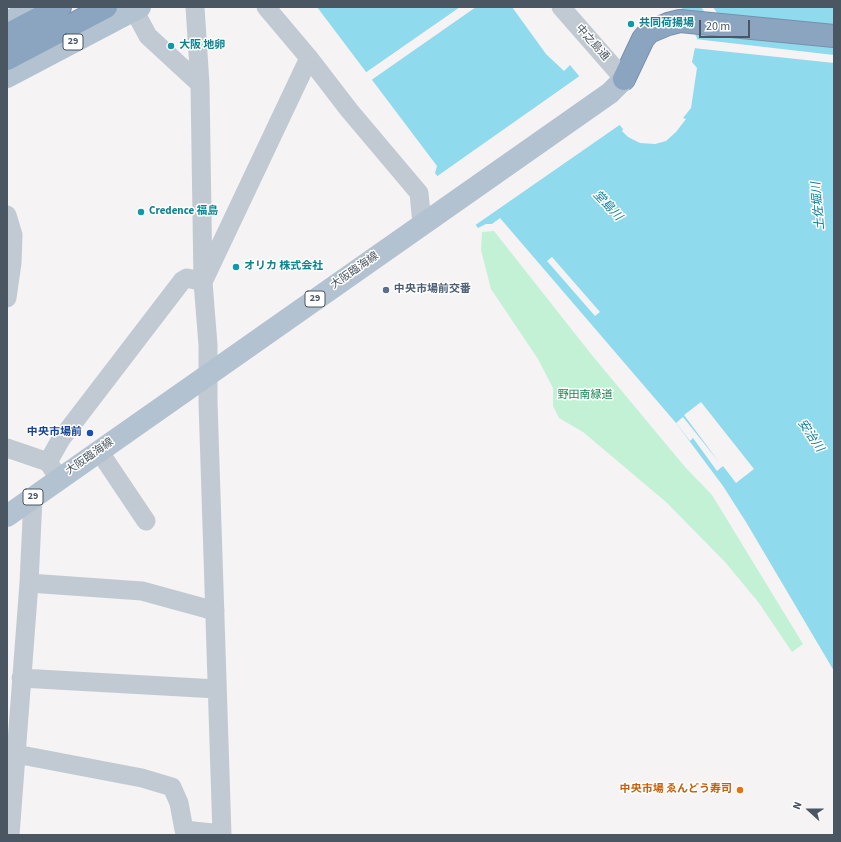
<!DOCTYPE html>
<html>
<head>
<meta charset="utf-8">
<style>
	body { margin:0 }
	#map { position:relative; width:841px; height:842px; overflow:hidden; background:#f5f3f3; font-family:"Source Sans 3",sans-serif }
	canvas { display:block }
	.frame { position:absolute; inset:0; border:8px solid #4a5661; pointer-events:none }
	.north { position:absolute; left:789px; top:790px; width:40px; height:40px; -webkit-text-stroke:3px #fff; paint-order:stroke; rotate:291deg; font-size:11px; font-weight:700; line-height:16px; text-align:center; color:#4a5661 }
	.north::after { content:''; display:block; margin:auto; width:14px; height:18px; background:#4a5661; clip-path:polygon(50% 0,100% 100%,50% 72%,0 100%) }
	.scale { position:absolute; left:699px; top:20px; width:51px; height:18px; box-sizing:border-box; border:2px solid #4a5661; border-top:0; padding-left:5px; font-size:12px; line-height:14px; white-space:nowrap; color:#4a5661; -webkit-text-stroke:3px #fff; paint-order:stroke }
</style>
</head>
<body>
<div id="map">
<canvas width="841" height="842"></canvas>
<div class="frame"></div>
<div class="north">N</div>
<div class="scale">20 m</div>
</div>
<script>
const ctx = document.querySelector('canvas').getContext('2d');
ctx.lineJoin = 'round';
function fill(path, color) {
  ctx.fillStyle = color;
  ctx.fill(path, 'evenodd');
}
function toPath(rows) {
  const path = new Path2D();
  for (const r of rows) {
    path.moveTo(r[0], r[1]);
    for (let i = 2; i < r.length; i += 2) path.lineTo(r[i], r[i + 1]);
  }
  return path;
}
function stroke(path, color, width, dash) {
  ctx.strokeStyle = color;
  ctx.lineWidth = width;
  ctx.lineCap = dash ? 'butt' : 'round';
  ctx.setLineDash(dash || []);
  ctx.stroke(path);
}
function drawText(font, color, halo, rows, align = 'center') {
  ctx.font = font + ' "Source Sans 3","Noto Sans JP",sans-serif';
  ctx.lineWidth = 3;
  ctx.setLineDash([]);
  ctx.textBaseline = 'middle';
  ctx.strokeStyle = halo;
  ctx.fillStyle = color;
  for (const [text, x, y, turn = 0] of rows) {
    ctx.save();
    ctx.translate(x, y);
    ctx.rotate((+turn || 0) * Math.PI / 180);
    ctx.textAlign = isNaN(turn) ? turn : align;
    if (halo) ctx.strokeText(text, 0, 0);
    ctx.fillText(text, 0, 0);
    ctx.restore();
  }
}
const green = toPath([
	[494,231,591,354,685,467,712,495,803,644,792,652,759,603,725,562,666,502,583,432,559,418,553,406,553,388,538,359,491,289,481,250,482,232]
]);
const water = toPath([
	[317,7,512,7,546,54,564,71,570,65,623,129,622,131,628,137,640,143,655,144,666,141,676,132,686,119,683,118,691,108,697,68,692,62,697,38,681,7,834,7,834,671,746,522,723,486,676,423,500,218,492,224,486,224,478,228,435,173,437,166]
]);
const pier = toPath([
	[460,7,476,7,370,81,365,73],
	[701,7,713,7,717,13,709,18],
	[695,39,834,55,834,63,693,48],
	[581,75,621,124,474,226,436,177],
	[552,257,600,312,595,316,547,261],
	[701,402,754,469,736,483,723,466,717,471,693,438,690,441,676,423,683,417,719,462,684,415]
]);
const minor = toPath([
	[195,7,200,84,203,282,208,345,208,402,222,835],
	[266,7,309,58,349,110,419,193,422,224],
	[561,7,624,79],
	[134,10,148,36,200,84],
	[7,215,13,235,12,263,7,298],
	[7,448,48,462,54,471],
	[99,451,146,521],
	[48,462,61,439,182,281,187,278,203,282,309,58],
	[29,583,142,591,215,611],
	[21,678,217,689],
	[7,746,16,754,142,778,172,787,179,803,184,830,222,834],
	[10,835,29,583,33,498]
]);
const major = toPath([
	[7,22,37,7],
	[7,77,140,7],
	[7,516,610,93,624,79]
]);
const highway = toPath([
	[7,35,60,7],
	[7,59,106,7],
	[624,79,643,39,649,32,668,24,680,21,834,36]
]);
const markers = [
	[631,24,4,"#0f9aa8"],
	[171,46,4,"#0f9aa8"],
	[141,212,4,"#0f9aa8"],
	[236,267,4,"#0f9aa8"],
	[386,290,4,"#5c6f8a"],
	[90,433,4,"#1a4fb4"],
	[740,790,4,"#e8710a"]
];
const shields = [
	[73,42,20],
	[315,299,20],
	[33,497,20]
];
const shieldNames = [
	["29",73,42],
	["29",315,299],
	["29",33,497]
];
const cultureNames = [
	["共同荷揚場",639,24],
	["大阪 地卵",179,46],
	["Credence 福島",149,212],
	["オリカ 株式会社",244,267]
];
const streetNames = [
	["中之島通",592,43,48],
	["大阪臨海線",355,271,-35],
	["大阪臨海線",90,457,-35]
];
const serviceNames = [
	["中央市場前交番",394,290]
];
const parkNames = [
	["野田南緑道",585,396]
];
const transitNames = [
	["中央市場前",82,433]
];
const foodNames = [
	["中央市場 ゑんどう寿司",732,790]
];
const waterNames = [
	["堂島川",607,206,47],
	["土佐堀川",819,206,-95],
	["安治川",810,436,56]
];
fill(green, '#c3f1d5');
fill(water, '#90daee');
fill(pier, '#f5f3f3');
stroke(highway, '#7690ad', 24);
stroke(minor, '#c1cad2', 19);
stroke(major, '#b3c2d1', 22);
stroke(highway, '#8ba5c1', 22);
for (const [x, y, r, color] of markers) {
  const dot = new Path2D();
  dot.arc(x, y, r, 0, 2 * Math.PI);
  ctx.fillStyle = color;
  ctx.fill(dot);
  stroke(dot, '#fff', 1.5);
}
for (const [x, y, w] of shields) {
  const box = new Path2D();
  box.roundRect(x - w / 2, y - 8, w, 16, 3);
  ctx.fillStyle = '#fff';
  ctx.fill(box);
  stroke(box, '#4a5661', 1);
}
drawText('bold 10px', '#4a5661', null, shieldNames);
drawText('bold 11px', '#0d838f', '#fff', cultureNames, 'left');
drawText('11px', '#4a5661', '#fff', streetNames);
drawText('bold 11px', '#4e5e75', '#fff', serviceNames, 'left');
drawText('11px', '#17864f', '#fff', parkNames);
drawText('bold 11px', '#164399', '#fff', transitNames, 'right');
drawText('bold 11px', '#c56008', '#fff', foodNames, 'right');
drawText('italic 12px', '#0c7c9b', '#fff', waterNames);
</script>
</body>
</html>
